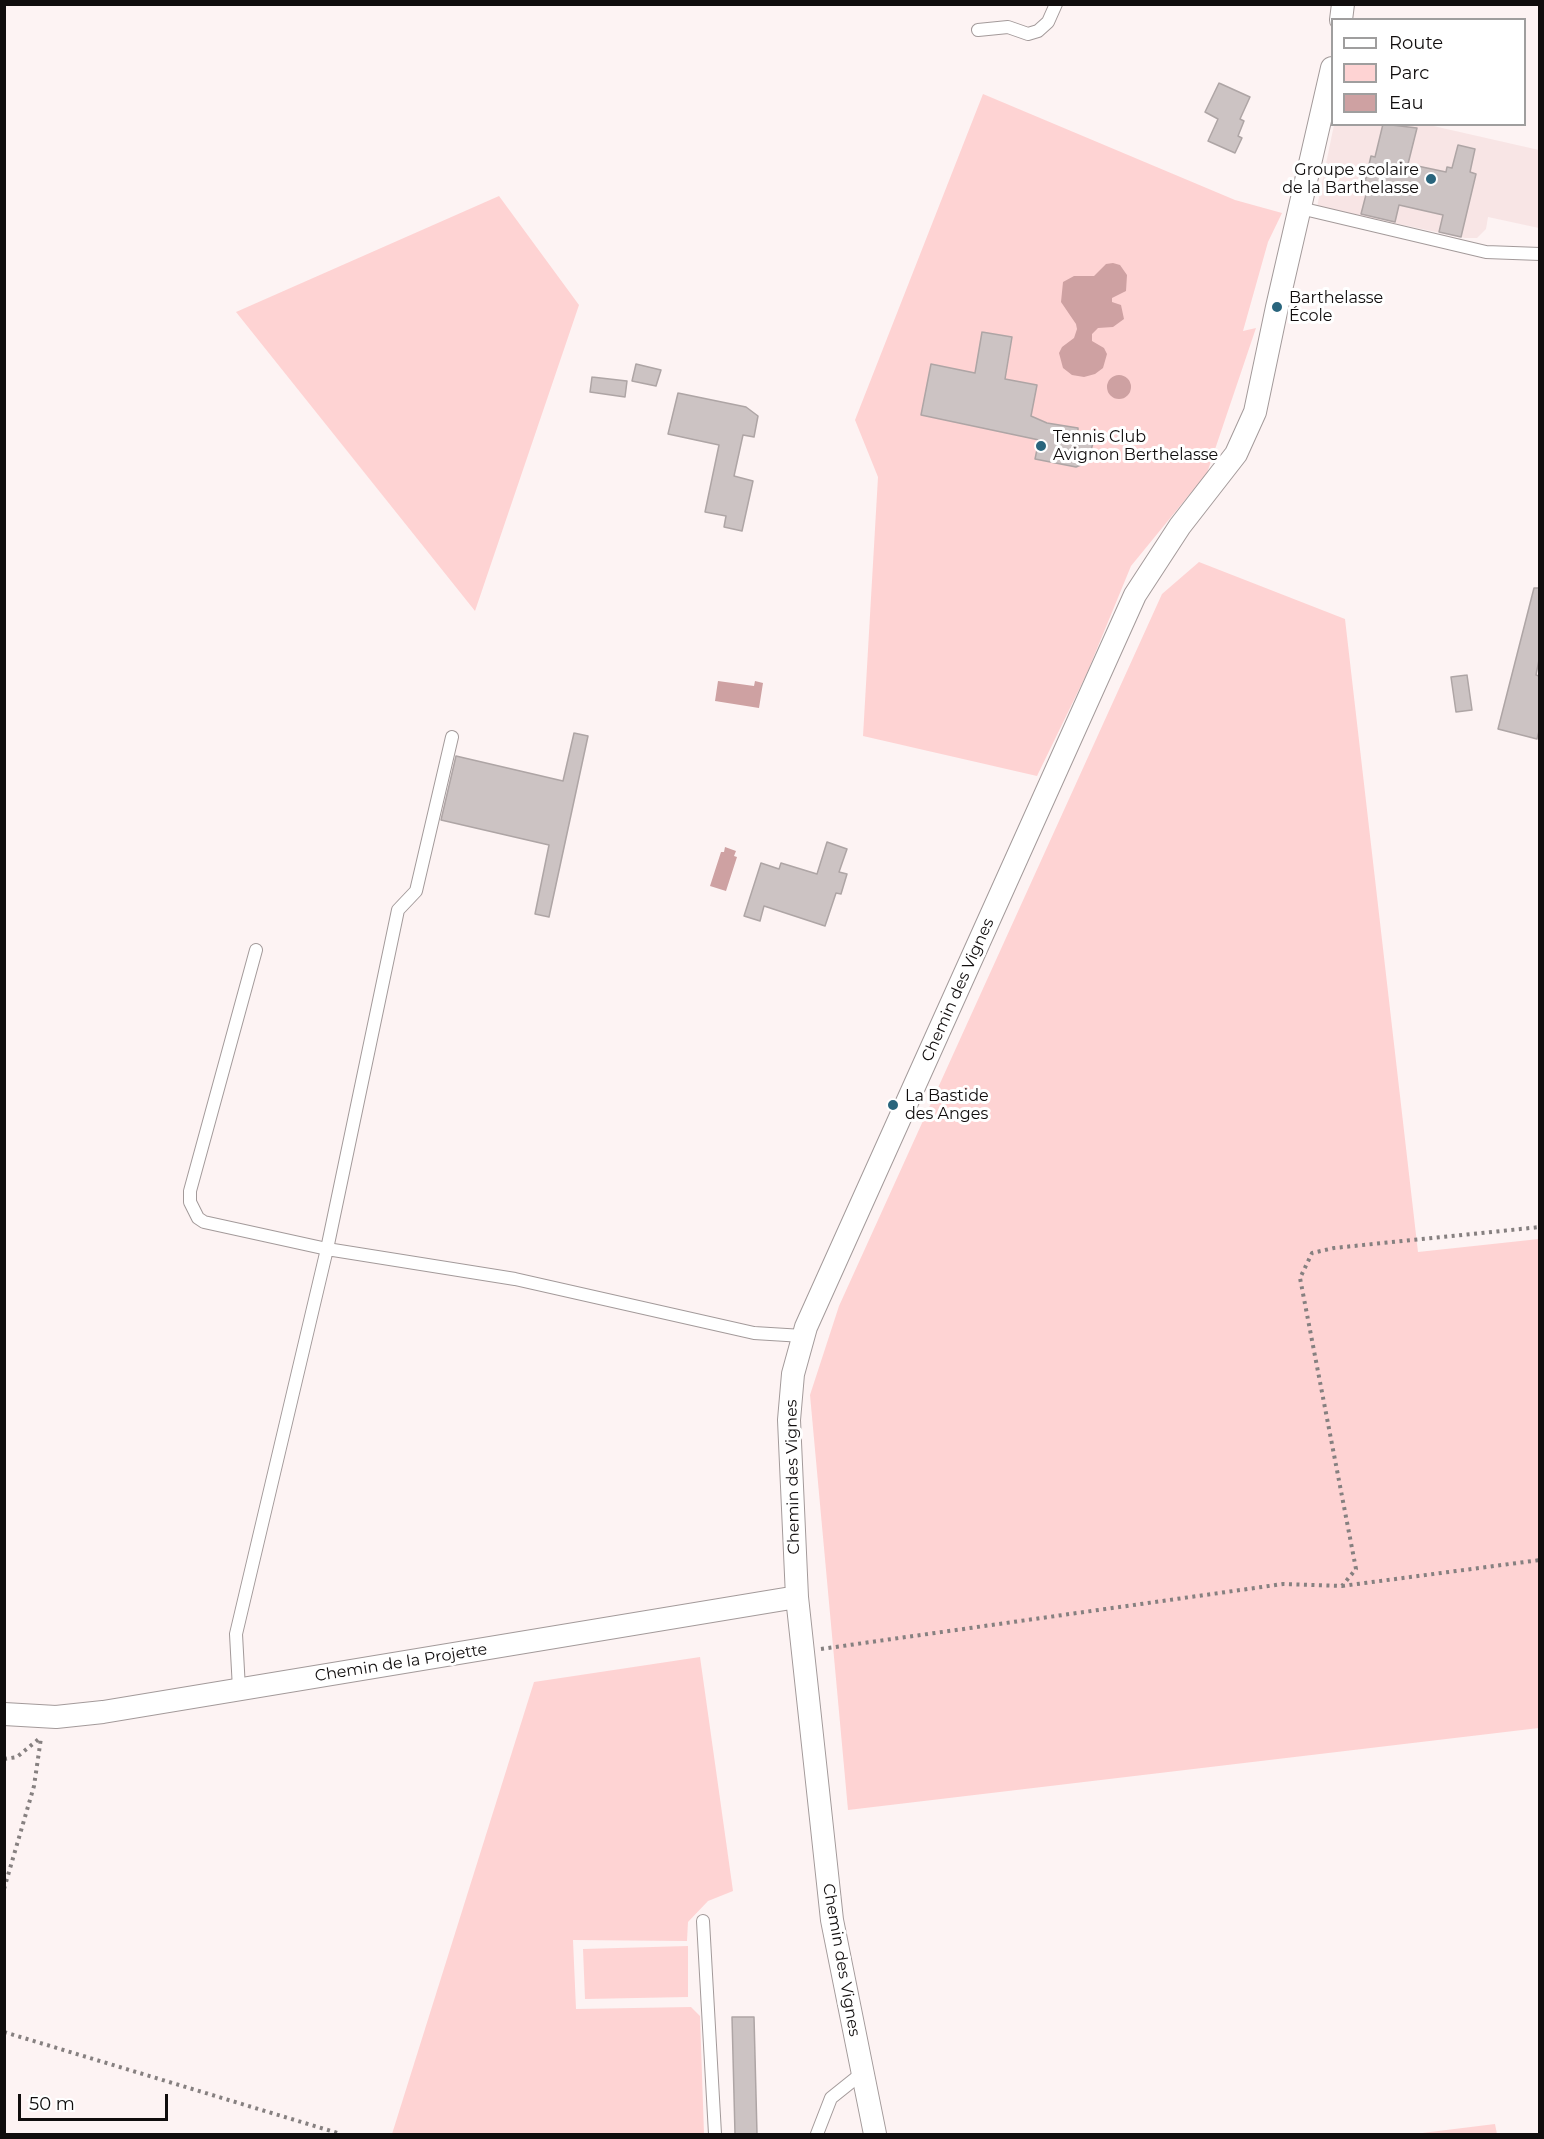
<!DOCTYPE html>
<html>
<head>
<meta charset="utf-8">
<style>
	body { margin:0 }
	#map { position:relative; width:1544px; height:2139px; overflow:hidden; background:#fdf3f3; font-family:Montserrat,sans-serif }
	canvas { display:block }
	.frame { position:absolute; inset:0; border:6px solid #100d0d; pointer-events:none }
	.legend { position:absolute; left:1331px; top:18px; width:195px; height:108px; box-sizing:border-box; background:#fff; border:2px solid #9f9e9e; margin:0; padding:8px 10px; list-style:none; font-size:18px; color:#100d0d }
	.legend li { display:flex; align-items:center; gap:12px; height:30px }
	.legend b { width:30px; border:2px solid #9f9e9e }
	.scale { position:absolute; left:18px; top:2094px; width:150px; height:27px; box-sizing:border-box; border:3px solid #100d0d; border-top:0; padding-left:8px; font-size:18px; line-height:21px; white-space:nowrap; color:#100d0d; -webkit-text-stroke:4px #fff; paint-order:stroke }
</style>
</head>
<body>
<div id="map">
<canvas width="1544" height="2139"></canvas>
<div class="frame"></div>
<ul class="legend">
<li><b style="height:8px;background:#fff"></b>Route</li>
<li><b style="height:16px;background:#fed3d3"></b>Parc</li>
<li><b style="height:16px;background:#cea1a2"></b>Eau</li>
</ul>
<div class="scale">50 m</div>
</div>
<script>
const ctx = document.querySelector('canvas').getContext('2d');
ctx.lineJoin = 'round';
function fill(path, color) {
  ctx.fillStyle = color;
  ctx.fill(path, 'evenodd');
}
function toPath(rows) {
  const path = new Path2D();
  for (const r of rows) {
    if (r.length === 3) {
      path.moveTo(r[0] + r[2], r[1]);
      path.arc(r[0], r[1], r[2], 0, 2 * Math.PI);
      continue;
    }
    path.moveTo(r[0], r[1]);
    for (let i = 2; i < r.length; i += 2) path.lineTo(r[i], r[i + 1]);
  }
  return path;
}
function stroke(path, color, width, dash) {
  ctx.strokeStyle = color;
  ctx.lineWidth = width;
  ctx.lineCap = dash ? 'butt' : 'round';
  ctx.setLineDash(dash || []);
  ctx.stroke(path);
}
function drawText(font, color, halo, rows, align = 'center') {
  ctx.font = font + ' Montserrat,sans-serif';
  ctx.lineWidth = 6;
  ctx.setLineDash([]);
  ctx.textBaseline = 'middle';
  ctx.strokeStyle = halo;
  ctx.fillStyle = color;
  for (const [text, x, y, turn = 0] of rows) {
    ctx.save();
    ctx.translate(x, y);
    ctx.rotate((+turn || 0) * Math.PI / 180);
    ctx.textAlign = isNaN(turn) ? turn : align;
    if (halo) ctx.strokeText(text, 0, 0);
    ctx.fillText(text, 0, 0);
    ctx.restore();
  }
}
const built = toPath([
	[1334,125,1429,125,1539,150,1539,228,1488,217,1486,229,1477,238,1465,238,1317,207]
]);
const green = toPath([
	[983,94,1235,200,1282,213,1268,242,1243,331,1256,328,1207,473,1131,566,1087,673,1037,776,863,736,878,477,855,420],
	[499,196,579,305,475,611,236,312],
	[1199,562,1345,619,1418,1252,1539,1239,1539,1728,848,1810,810,1395,839,1306,1162,594],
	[700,1657,733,1891,708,1901,688,1922,687,1941,573,1940,576,2009,691,2007,700,2016,704,2134,392,2134,534,1682],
	[688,1946,688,1997,585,1999,583,1949],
	[1495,2124,1497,2134,1414,2134]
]);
const water = toPath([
	[1113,263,1120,265,1127,275,1126,291,1112,298,1112,302,1121,305,1124,319,1113,327,1098,328,1092,334,1092,341,1104,348,1107,354,1103,368,1095,374,1084,377,1072,375,1063,368,1059,353,1062,347,1074,338,1077,329,1076,324,1061,302,1063,282,1074,276,1094,276,1106,264],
	[1119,387,12],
	[718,681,754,686,755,681,763,683,759,708,715,701],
	[725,847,736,851,734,856,737,857,726,891,710,886,721,852,724,852]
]);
const building = toPath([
	[1219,83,1250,97,1240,119,1244,121,1238,136,1242,138,1235,153,1208,141,1218,119,1205,112,1219,83],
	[1383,124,1417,128,1408,164,1446,172,1447,167,1452,168,1458,145,1475,149,1470,172,1476,174,1461,237,1439,232,1443,215,1399,205,1395,222,1361,214,1369,183,1365,182,1371,156,1375,157,1383,124],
	[982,332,1012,337,1005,379,1037,385,1031,416,1047,423,1078,428,1078,433,1093,443,1088,462,1076,467,1035,459,1039,440,921,415,931,364,975,373,982,332],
	[636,364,661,370,656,386,632,381,636,364],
	[592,377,627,381,625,397,590,392,592,377],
	[678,393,746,407,758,416,754,437,743,435,734,476,753,481,742,531,724,527,726,516,705,512,719,445,668,434,678,393],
	[1534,588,1539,588,1539,660,1536,675,1539,676,1539,731,1537,739,1498,729,1534,588],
	[1467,675,1472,710,1456,712,1451,677,1467,675],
	[574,733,588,736,549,917,535,914,549,845,441,820,456,756,563,781,574,733],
	[827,842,847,849,839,872,847,874,841,894,836,893,825,926,764,906,760,921,744,916,761,863,779,869,781,863,817,874,827,842],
	[732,2017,754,2017,757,2134,735,2134,732,2017]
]);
const path = toPath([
	[1342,1586,1540,1560],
	[821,1649,1283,1584,1342,1586,1356,1569,1300,1278,1312,1253,1334,1248,1540,1227],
	[4,1759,17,1757,40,1738],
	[4,1889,34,1786,41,1738],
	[4,2032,341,2134]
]);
const lane = toPath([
	[978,30,1008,27,1028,34,1038,31,1048,22,1056,4],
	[1300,208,1486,252,1540,254],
	[256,950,190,1191,190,1202,198,1218,204,1222,327,1249,515,1279,754,1333,803,1336],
	[239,1689,236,1634,327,1249,398,910,416,891,452,737],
	[703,1921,715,2134],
	[817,2134,831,2098,861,2074]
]);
const street = toPath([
	[1341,20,1343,4],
	[4,1714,56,1717,103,1712,797,1597],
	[875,2134,832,1920,797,1597,789,1420,793,1374,806,1327,1135,595,1180,526,1236,454,1255,412,1277,307,1332,68]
]);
const markers = [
	[1431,179,6,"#29657d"],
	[1277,307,6,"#29657d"],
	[1041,446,6,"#29657d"],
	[893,1105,6,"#29657d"]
];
const poiNames = [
	["Groupe scolaire",1419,170,"right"],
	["de la Barthelasse",1419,188,"right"],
	["Barthelasse",1289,298],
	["École",1289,316],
	["Tennis Club",1053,437],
	["Avignon Berthelasse",1053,455],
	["La Bastide",905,1096],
	["des Anges",905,1114]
];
const streetNames = [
	["Chemin des Vignes",958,990,-66],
	["Chemin des Vignes",793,1477,-91],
	["Chemin de la Projette",401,1663,-9],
	["Chemin des Vignes",841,1960,80]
];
fill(built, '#f8e5e5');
fill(green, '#fed3d3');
fill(water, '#cea1a2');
fill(building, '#ccc3c3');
stroke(building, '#aea5a5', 1.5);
stroke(lane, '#a39a9a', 14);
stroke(street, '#a39a9a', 24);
stroke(path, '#868080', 4, [3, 4.5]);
stroke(lane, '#fff', 12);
stroke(street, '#fff', 22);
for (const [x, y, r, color] of markers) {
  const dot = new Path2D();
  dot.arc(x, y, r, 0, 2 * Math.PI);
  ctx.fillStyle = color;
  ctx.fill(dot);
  stroke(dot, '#fff', 2);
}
drawText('16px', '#100d0d', '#fff', poiNames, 'left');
drawText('16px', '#100d0d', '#fff', streetNames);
</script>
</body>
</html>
